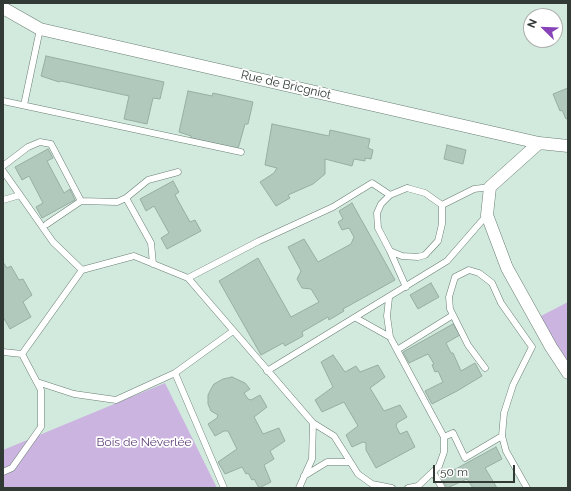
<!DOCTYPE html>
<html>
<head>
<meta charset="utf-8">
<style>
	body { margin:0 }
	#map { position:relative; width:571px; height:491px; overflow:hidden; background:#d2eadd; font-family:Raleway,sans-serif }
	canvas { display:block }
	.frame { position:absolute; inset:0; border:4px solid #313a35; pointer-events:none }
	.north { position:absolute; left:523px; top:8px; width:40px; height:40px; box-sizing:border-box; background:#fff; border:1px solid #adb0ae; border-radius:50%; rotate:293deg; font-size:11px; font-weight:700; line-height:16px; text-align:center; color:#313a35 }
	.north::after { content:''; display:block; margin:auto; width:14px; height:18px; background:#8743b7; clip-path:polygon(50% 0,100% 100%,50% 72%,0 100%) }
	.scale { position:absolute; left:433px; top:465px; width:82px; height:18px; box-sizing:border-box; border:2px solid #313a35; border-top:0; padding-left:5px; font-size:12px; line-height:14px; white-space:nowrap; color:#313a35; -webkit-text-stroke:3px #fff; paint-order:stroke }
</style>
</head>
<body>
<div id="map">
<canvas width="571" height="491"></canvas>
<div class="frame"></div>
<div class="north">N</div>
<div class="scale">50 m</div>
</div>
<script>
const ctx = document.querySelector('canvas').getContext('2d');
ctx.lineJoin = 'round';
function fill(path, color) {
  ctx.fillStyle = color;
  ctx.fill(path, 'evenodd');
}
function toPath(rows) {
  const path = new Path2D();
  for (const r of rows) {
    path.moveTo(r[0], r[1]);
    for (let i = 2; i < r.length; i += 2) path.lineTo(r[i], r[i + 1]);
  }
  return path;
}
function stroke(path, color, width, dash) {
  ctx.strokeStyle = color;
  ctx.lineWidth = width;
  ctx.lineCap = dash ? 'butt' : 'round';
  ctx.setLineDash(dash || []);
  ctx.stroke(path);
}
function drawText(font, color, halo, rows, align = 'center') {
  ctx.font = font + ' Raleway,sans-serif';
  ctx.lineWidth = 3.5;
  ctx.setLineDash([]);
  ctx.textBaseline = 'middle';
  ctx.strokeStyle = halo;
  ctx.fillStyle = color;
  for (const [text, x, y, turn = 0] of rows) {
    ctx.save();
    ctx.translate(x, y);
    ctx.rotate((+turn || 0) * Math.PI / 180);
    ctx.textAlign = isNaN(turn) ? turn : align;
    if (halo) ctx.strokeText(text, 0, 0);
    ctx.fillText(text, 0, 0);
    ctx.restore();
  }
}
const green = toPath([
	[568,302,568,366,539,317],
	[165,383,217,488,3,488,3,450]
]);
const building = toPath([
	[46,56,164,82,160,99,153,98,147,124,124,119,129,96,61,81,59,82,41,76,46,56],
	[568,88,568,118,566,119,562,110,560,111,553,94,568,88],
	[188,91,212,96,213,93,253,102,248,124,245,124,238,149,191,138,191,136,179,132,188,91],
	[272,124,329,136,330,130,370,139,368,148,373,150,371,159,365,158,365,161,354,159,352,166,325,159,325,174,313,184,288,195,290,198,276,206,260,182,274,173,277,168,265,165,272,124],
	[447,145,466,150,463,164,444,159,447,145],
	[48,149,53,158,47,161,64,193,70,189,75,200,42,218,36,207,43,203,29,176,22,180,15,167,48,149],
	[173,181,179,192,175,195,190,222,195,220,201,231,167,249,161,238,169,233,154,206,146,211,140,199,173,181],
	[352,203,395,280,343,309,344,311,329,320,328,317,302,332,303,336,285,346,283,343,261,355,219,281,258,258,291,317,319,302,311,289,302,288,297,279,301,271,288,247,304,239,318,262,351,244,354,237,349,228,342,230,338,222,343,219,339,211,352,203],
	[3,262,7,268,11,266,19,280,23,279,32,295,23,302,31,317,10,329,3,317,3,262],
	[431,283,439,297,418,309,410,295,431,283],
	[453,324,460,335,446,343,451,353,453,353,461,371,475,363,482,376,457,391,432,404,425,391,443,382,438,371,435,372,432,365,434,364,428,354,409,363,403,352,453,324],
	[333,355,345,372,356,366,360,372,378,365,385,377,370,388,384,411,400,405,407,417,397,423,396,426,400,434,407,431,415,447,376,468,366,450,366,443,363,442,352,447,346,435,358,426,344,402,322,412,315,400,333,387,321,362,333,355],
	[232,377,245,383,250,389,244,393,248,399,251,400,260,395,267,407,254,417,263,434,279,428,285,441,270,451,274,459,264,465,271,482,259,488,254,479,252,480,248,473,246,474,242,467,225,474,218,462,237,449,228,431,224,431,215,436,208,424,217,418,218,415,211,411,208,404,208,395,211,389,214,384,223,379,232,377],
	[496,447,502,459,485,468,497,488,473,488,467,479,447,488,441,477,496,447]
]);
const lane = toPath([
	[3,101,241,152],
	[24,105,40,29],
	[3,166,28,147,40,142,51,144,81,201],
	[3,171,20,195],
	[407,188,425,193,442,205,442,224,438,241,425,255,418,257,402,256,390,251,378,228,377,213,381,204,390,195,407,188],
	[3,200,20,195,53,242,82,270],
	[442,205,474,189,490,187],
	[47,224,81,201,117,202,126,198],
	[390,251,406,287],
	[153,264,151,243,126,198,148,180,178,172],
	[188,278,259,241,333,207,372,183,390,195],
	[389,298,387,316,390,337],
	[356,318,390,337,444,437,444,452,439,466,418,486,408,488],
	[397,350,453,315],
	[3,352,22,354,82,270,134,256,188,278,313,423,334,436,358,474,372,484,392,488],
	[267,371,447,261,487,215],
	[175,373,224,488],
	[37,382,74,394,116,400,175,373,233,331],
	[502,436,506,451,527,488],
	[444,437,453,433,465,458,502,436,504,413,513,385,532,347,501,303,492,283,479,273,469,270,455,277,449,297,450,309,468,345,485,368],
	[3,472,12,468,41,427,41,390,22,354],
	[433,472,442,488],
	[304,476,327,462,350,462],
	[299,488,312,459,313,423]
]);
const street = toPath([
	[3,8,40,29,539,143,568,146],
	[539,143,490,187,487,215,507,268,551,347,568,373]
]);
const streetNames = [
	["Rue de Bricgniot",286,85,13]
];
const parkNames = [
	["Bois de Néverlée",144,442]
];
fill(green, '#ccb4e1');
fill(building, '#b1c8bc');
stroke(building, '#97ada2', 1);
stroke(lane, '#6a7f74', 7);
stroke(street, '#6a7f74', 13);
stroke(lane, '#fff', 6);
stroke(street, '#fff', 12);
drawText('12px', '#313a35', '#fff', streetNames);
drawText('12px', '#5f3e79', '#fff', parkNames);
</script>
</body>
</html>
